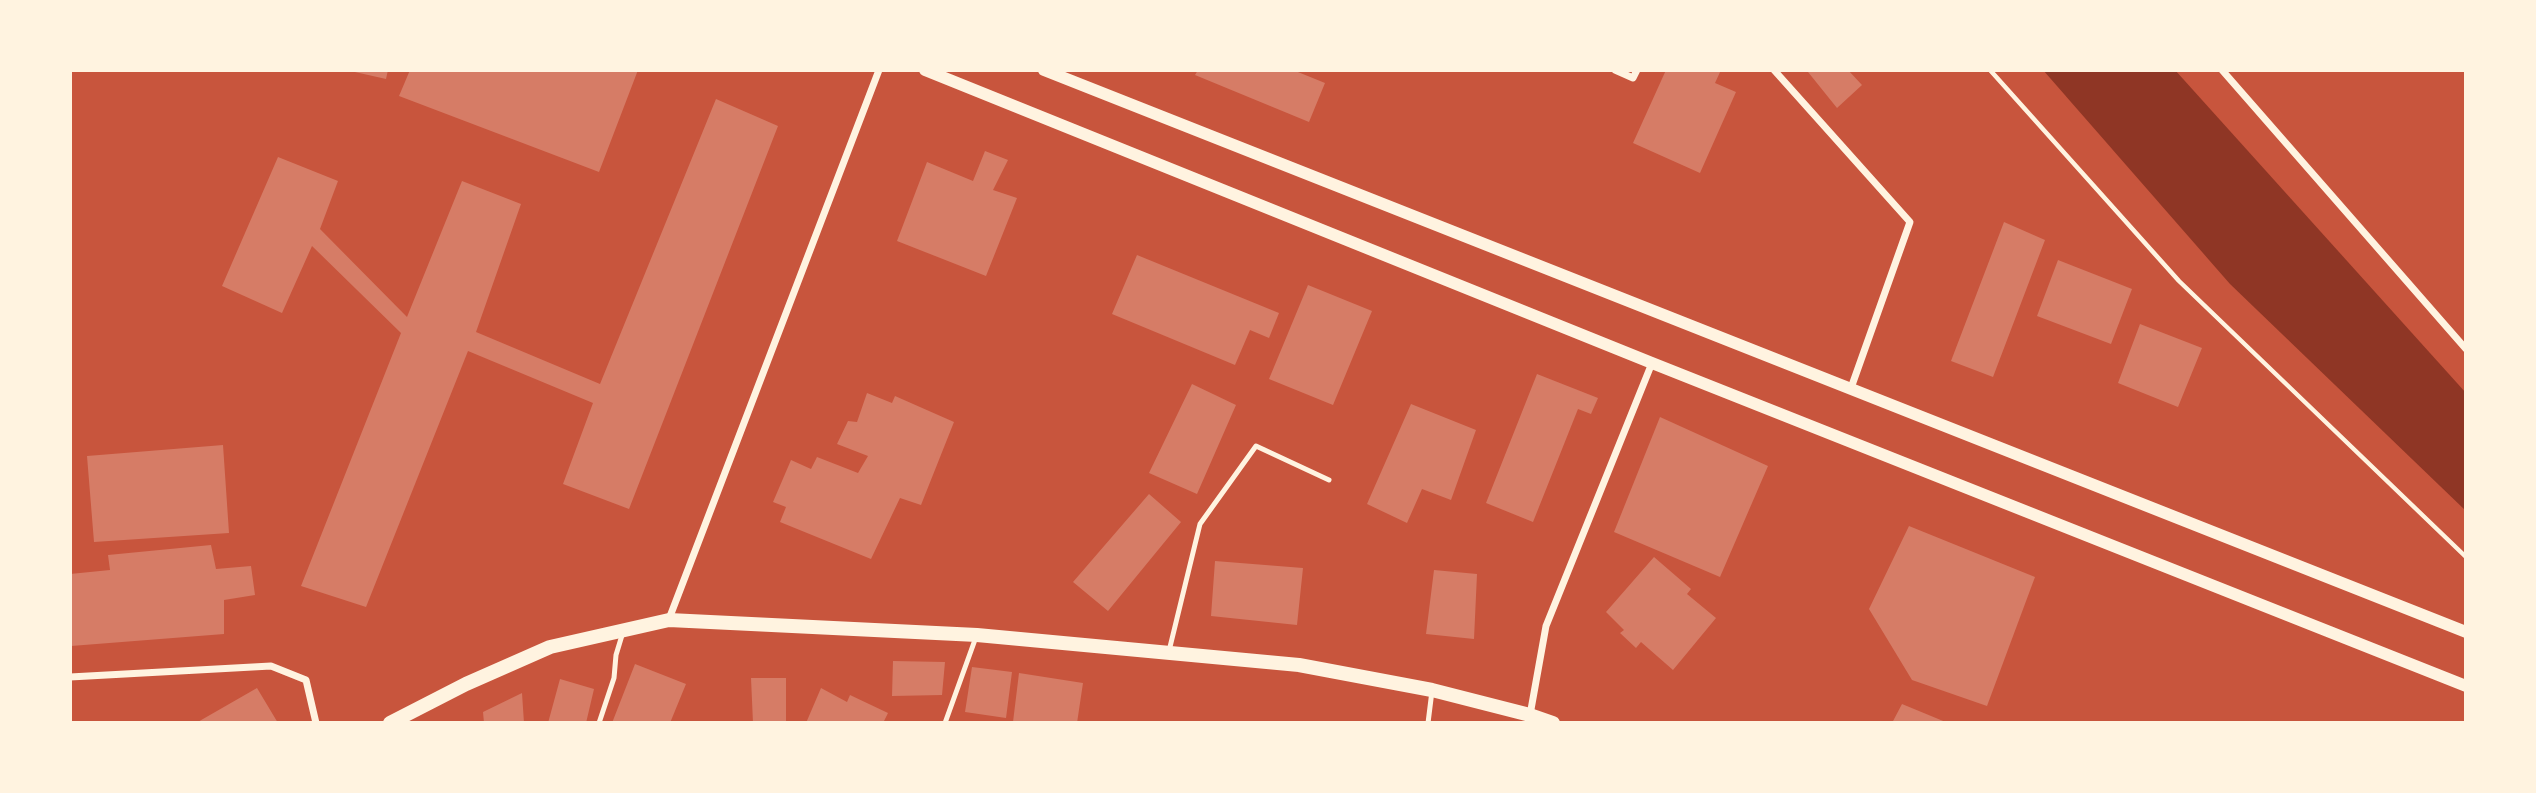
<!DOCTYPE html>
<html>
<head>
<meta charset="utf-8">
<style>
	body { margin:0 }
	#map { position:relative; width:2536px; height:793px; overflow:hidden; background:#c8553d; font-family:"PT Sans",sans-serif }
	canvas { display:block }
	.frame { position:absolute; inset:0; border:72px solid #fff3e0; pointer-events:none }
</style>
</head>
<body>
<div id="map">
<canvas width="2536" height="793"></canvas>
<div class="frame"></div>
</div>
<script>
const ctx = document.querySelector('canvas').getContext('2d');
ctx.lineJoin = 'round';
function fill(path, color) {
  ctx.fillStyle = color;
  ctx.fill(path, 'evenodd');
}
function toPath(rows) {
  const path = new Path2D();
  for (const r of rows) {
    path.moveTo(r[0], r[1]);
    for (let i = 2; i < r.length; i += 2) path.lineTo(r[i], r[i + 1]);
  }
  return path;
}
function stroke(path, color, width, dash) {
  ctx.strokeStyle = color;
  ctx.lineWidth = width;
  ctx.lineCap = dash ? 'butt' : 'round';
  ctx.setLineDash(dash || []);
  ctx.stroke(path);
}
const water = toPath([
	[2043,70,2175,70,2466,393,2466,511,2230,284]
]);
const building = toPath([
	[346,70,388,70,386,79],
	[410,70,638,70,599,172,399,96],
	[1198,70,1293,70,1325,83,1309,122,1195,75],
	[1666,70,1721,70,1715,83,1736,92,1700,173,1633,143],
	[1811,70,1848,70,1862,85,1837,108,1808,72],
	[716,99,778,126,629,509,563,484,593,403,468,351,366,607,301,586,401,333,312,246,282,313,222,286,278,157,338,181,320,229,407,317,462,181,521,204,476,332,600,384],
	[985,151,1008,160,993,190,1017,198,986,276,897,241,927,162,973,181],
	[2004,222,2045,240,1993,377,1951,361],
	[1137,255,1279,313,1269,338,1250,330,1235,365,1112,314],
	[2058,260,2132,289,2111,344,2037,316],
	[1308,285,1372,311,1333,405,1269,379],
	[2140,324,2202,348,2178,407,2118,383],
	[1537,374,1598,398,1591,414,1578,409,1533,522,1486,503],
	[1192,384,1236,405,1197,494,1149,473],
	[867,393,892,403,895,396,954,422,921,505,900,498,871,559,780,522,786,507,773,502,791,460,811,469,817,457,858,473,868,456,837,444,848,421,857,422],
	[1411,404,1476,430,1451,500,1422,489,1407,523,1367,504],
	[1660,417,1768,466,1720,577,1614,532],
	[223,445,229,533,94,542,87,456],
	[1149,494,1181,522,1108,611,1073,582],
	[1909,526,2035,577,1987,706,1912,680,1869,609],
	[211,545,216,569,251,566,255,595,224,600,224,634,71,646,70,574,110,570,108,555],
	[1654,557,1691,589,1687,594,1716,618,1673,670,1641,642,1636,648,1620,633,1624,630,1606,612],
	[1215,561,1303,568,1297,625,1211,616],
	[1434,570,1477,574,1474,639,1426,634],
	[893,661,945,662,942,695,892,696],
	[635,664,686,684,670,723,612,723],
	[972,667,1012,672,1006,718,965,712],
	[1019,673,1083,683,1077,723,1013,722],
	[751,678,786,678,786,723,753,723],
	[560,679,594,689,586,723,548,723],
	[257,688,278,723,196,723],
	[821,688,847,702,850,695,888,713,883,723,806,723],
	[522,693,524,723,484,723,483,712],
	[1902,704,1948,723,1892,723]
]);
const path = toPath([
	[1990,70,2179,281,2466,557]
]);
const service = toPath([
	[1169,651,1200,524,1256,446,1329,480],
	[599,723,614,678,616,655,623,632],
	[945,723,976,637],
	[1428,723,1432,691]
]);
const minor = toPath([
	[1615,70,1633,78,1637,70],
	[1774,70,1910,222,1851,388],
	[2222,70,2466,349],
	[669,619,879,70],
	[70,677,271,666,306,680,316,723],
	[1530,715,1546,626,1652,363]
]);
const tertiary = toPath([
	[925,70,1652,363,2466,686],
	[1044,70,2466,632]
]);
const secondary = toPath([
	[390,723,466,684,550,647,669,620,977,635,1299,665,1432,690,1530,715,1553,723]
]);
fill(water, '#8f3625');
fill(building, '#d67c66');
stroke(path, '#fff3e0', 4.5);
stroke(service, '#fff3e0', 5);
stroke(minor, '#fff3e0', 7);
stroke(tertiary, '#fff3e0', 12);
stroke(secondary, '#fff3e0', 14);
</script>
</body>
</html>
